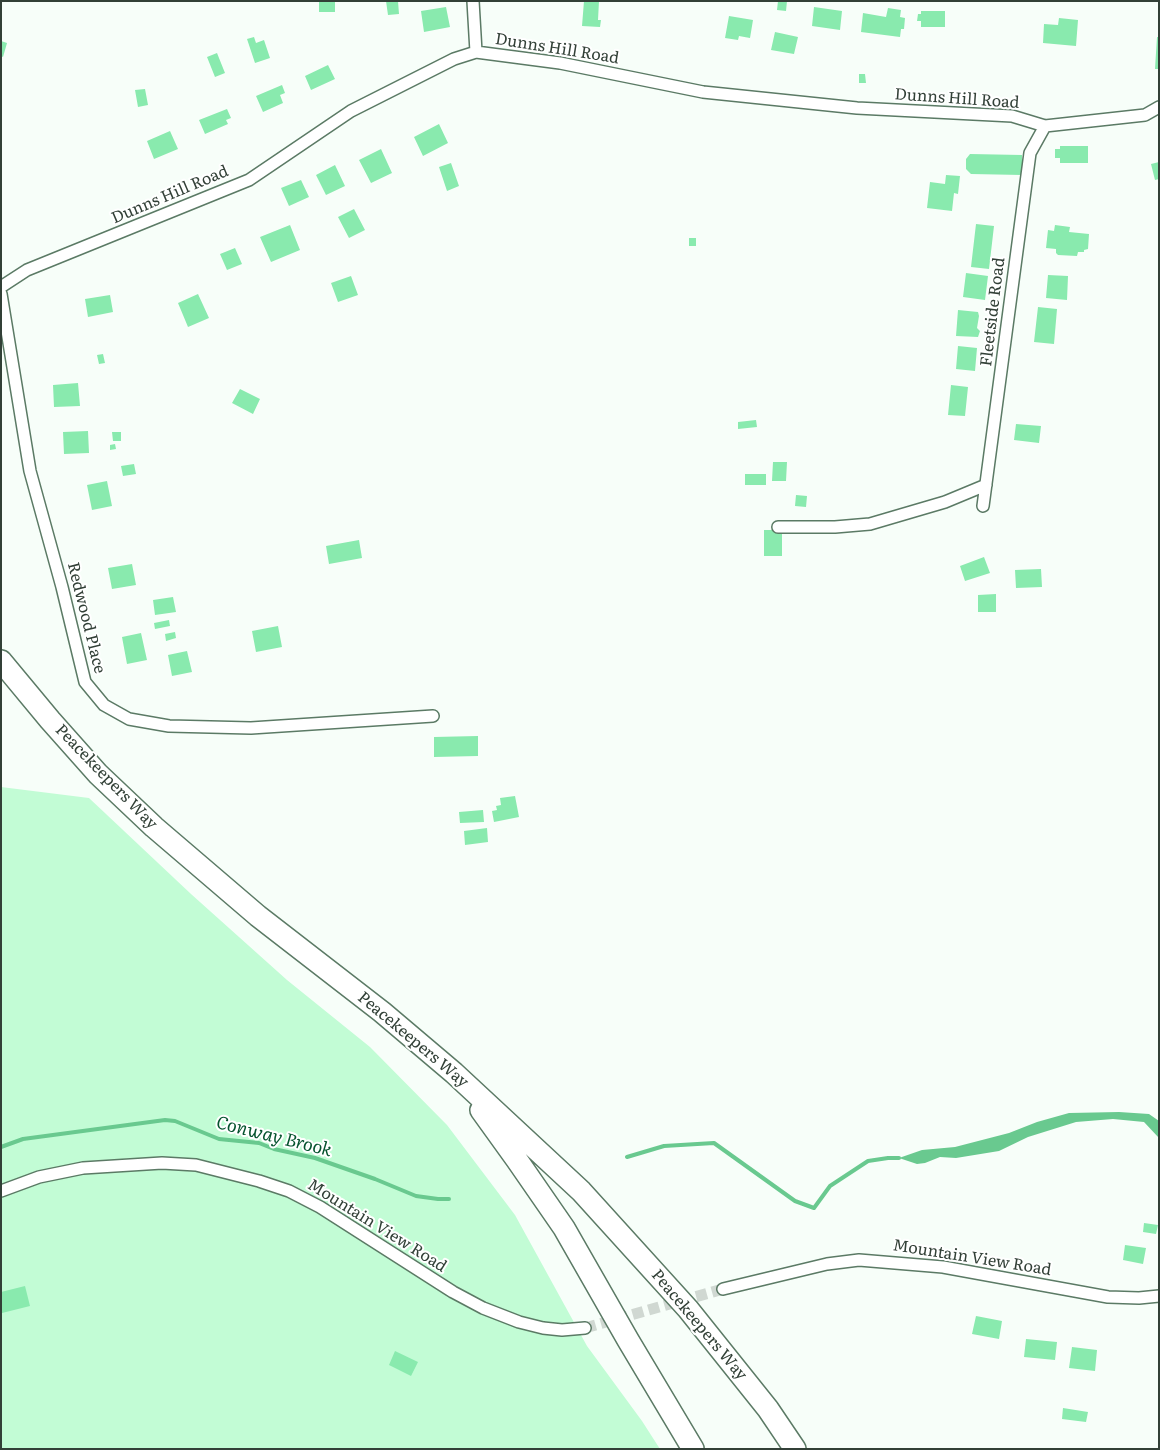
<!DOCTYPE html>
<html>
<head>
<meta charset="utf-8">
<style>
	body { margin:0 }
	#map { position:relative; width:1160px; height:1450px; overflow:hidden; background:#f7fef9; font-family:Literata,serif }
	canvas { display:block }
	.frame { position:absolute; inset:0; border:2px solid #324037; pointer-events:none }
</style>
</head>
<body>
<div id="map">
<canvas width="1160" height="1450"></canvas>
<div class="frame"></div>
</div>
<script>
const ctx = document.querySelector('canvas').getContext('2d');
ctx.lineJoin = 'round';
function fill(path, color) {
  ctx.fillStyle = color;
  ctx.fill(path, 'evenodd');
}
function toPath(rows) {
  const path = new Path2D();
  for (const r of rows) {
    path.moveTo(r[0], r[1]);
    for (let i = 2; i < r.length; i += 2) path.lineTo(r[i], r[i + 1]);
  }
  return path;
}
function stroke(path, color, width, dash) {
  ctx.strokeStyle = color;
  ctx.lineWidth = width;
  ctx.lineCap = dash ? 'butt' : 'round';
  ctx.setLineDash(dash || []);
  ctx.stroke(path);
}
function drawText(font, color, halo, rows, align = 'center') {
  ctx.font = font + ' Literata,serif';
  ctx.lineWidth = 4;
  ctx.setLineDash([]);
  ctx.textBaseline = 'middle';
  ctx.strokeStyle = halo;
  ctx.fillStyle = color;
  for (const [text, x, y, turn = 0] of rows) {
    ctx.save();
    ctx.translate(x, y);
    ctx.rotate((+turn || 0) * Math.PI / 180);
    ctx.textAlign = isNaN(turn) ? turn : align;
    if (halo) ctx.strokeText(text, 0, 0);
    ctx.fillText(text, 0, 0);
    ctx.restore();
  }
}
const green = toPath([
	[1,787,89,798,191,894,287,980,370,1047,447,1125,515,1215,587,1346,642,1421,660,1449,1,1449]
]);
const water = toPath([
	[1119,1112,1149,1114,1159,1121,1159,1138,1144,1122,1113,1119,1076,1122,1028,1137,999,1151,956,1158,940,1157,925,1163,917,1164,899,1158,922,1150,955,1147,1009,1133,1037,1122,1069,1113]
]);
const stream = toPath([
	[1,1147,23,1139,165,1120,175,1121,219,1139,259,1143,274,1149,315,1158,375,1179,416,1196,438,1199,449,1199],
	[627,1157,664,1146,714,1143,795,1201,814,1208,830,1186,868,1161,888,1158,899,1158]
]);
const building = toPath([
	[319,1,335,1,335,12,319,12],
	[386,1,398,1,399,14,388,15],
	[584,1,599,1,598,20,601,20,600,27,582,26],
	[778,1,787,1,786,11,777,10],
	[446,7,450,27,424,32,421,11],
	[814,7,842,11,840,30,812,26],
	[888,8,901,10,900,17,905,18,904,29,901,29,900,37,861,32,863,13,886,17],
	[921,11,945,11,945,27,921,27,921,21,917,21,918,14,921,14],
	[729,16,753,20,750,38,739,36,738,40,725,38],
	[1059,18,1078,20,1076,46,1043,43,1044,24,1058,25],
	[775,32,798,37,794,54,771,50],
	[254,37,256,43,264,40,270,58,255,63,247,39],
	[1157,37,1159,37,1159,69,1155,69],
	[1,41,7,43,3,57,1,56],
	[217,53,225,73,215,77,207,57],
	[328,65,335,79,311,90,305,76],
	[859,74,865,74,866,83,859,83],
	[282,85,285,93,280,95,283,103,263,112,256,96],
	[145,89,148,105,138,107,135,90],
	[227,109,231,118,226,120,228,124,205,134,199,120],
	[439,124,448,143,423,156,414,137],
	[170,131,178,149,154,159,147,141],
	[1060,146,1088,146,1088,163,1060,163,1060,158,1055,158,1055,149,1060,149],
	[381,149,392,173,371,183,359,160],
	[970,154,1022,155,1022,175,971,174,966,169,966,159],
	[1159,162,1159,179,1155,180,1151,164],
	[451,163,459,186,447,191,439,167],
	[335,165,345,186,326,195,316,175],
	[946,175,960,176,958,194,954,193,952,211,927,208,930,182,945,184],
	[301,180,309,197,289,206,281,188],
	[354,209,365,230,349,238,338,217],
	[976,224,994,226,989,269,971,267],
	[290,225,300,250,271,262,260,237],
	[1055,225,1070,227,1069,232,1089,234,1088,249,1084,250,1084,252,1078,252,1077,256,1058,255,1056,253,1056,249,1046,248,1048,230,1054,231],
	[689,238,696,238,696,246,689,246],
	[235,248,242,264,227,270,220,254],
	[966,273,988,276,985,300,963,297],
	[1048,275,1068,276,1067,300,1046,298],
	[351,276,358,295,338,302,331,283],
	[198,294,209,318,188,327,178,303],
	[110,295,113,312,88,317,85,299],
	[1038,307,1057,309,1054,344,1034,342],
	[958,310,978,312,979,316,977,328,980,331,978,337,956,336],
	[958,346,977,348,975,371,956,369],
	[103,354,105,363,99,364,97,355],
	[78,383,80,406,54,407,53,385],
	[951,385,968,387,965,416,948,415],
	[240,389,260,399,253,414,232,403],
	[756,420,757,427,738,429,738,422],
	[1016,424,1041,426,1039,443,1014,440],
	[88,431,89,453,64,454,63,432],
	[112,432,121,432,121,441,113,441],
	[115,444,116,449,110,450,110,445],
	[773,462,787,462,786,481,772,481],
	[134,464,136,474,123,476,121,466],
	[745,474,766,474,766,485,745,485],
	[107,481,112,506,92,510,87,485],
	[796,495,807,496,806,507,795,506],
	[764,530,782,530,782,556,764,556],
	[359,540,362,558,329,564,326,546],
	[984,557,990,573,965,581,960,566],
	[132,564,136,585,112,589,108,568],
	[1041,569,1042,587,1016,588,1015,570],
	[996,594,996,612,978,612,978,595],
	[173,597,176,612,155,615,153,600],
	[169,620,170,626,155,629,154,623],
	[278,626,282,647,256,652,252,631],
	[175,632,176,638,166,641,165,634],
	[141,633,147,660,127,664,122,637],
	[187,651,192,672,172,676,168,655],
	[478,736,478,756,434,757,434,737],
	[515,796,519,817,494,822,492,811,497,810,496,806,501,805,500,798],
	[483,810,484,822,460,823,459,812],
	[487,828,488,842,465,845,464,831],
	[1144,1223,1158,1225,1156,1234,1143,1232],
	[1125,1245,1146,1248,1143,1264,1123,1260],
	[25,1286,30,1306,2,1313,1,1292],
	[976,1316,1002,1321,999,1339,972,1334],
	[1026,1339,1057,1342,1055,1360,1024,1357],
	[1072,1347,1097,1350,1095,1371,1069,1368],
	[395,1351,418,1362,411,1376,389,1365],
	[1063,1408,1088,1412,1086,1422,1062,1419]
]);
const minorTunnel = toPath([
	[585,1328,723,1289]
]);
const minor = toPath([
	[473,1,476,52],
	[1,287,27,270,249,180,351,111,454,59,476,52,560,63,703,92,857,108,1012,116,1045,126,1145,115,1159,107],
	[1,294,30,471,62,587,85,682,104,705,129,719,169,726,251,728,433,716],
	[983,506,1030,153,1045,126],
	[778,527,835,527,870,524,945,502,986,485],
	[1,1191,39,1177,83,1168,162,1163,196,1165,259,1181,289,1191,320,1207,453,1292,483,1308,519,1322,543,1328,562,1330,585,1328],
	[723,1289,827,1264,859,1260,943,1267,1108,1297,1139,1298,1159,1296]
]);
const motorway = toPath([
	[1,661,50,720,98,774,154,827,258,916,382,1012,454,1073,581,1191,688,1309,768,1409,795,1449],
	[481,1110,517,1160,564,1228,628,1340,693,1449]
]);
const streetNames = [
	["Dunns Hill Road",557,49,9],
	["Dunns Hill Road",957,99,4],
	["Dunns Hill Road",170,195,-23],
	["Fleetside Road",993,312,-83],
	["Redwood Place",86,618,76],
	["Peacekeepers Way",106,777,46],
	["Peacekeepers Way",413,1040,40],
	["Mountain View Road",377,1226,32],
	["Mountain View Road",972,1258,9],
	["Peacekeepers Way",699,1325,50]
];
const waterNames = [
	["Conway Brook",274,1137,14]
];
fill(green, '#c2fcd5');
fill(water, '#69c98f');
stroke(stream, '#69c98f', 4);
fill(building, '#89eaae');
stroke(minorTunnel, '#d0d8d2', 11, [11, 5.5]);
stroke(minor, '#5b7a65', 14);
stroke(motorway, '#5b7a65', 24);
stroke(minor, '#fff', 11);
stroke(motorway, '#fff', 21);
drawText('16px', '#324037', '#fff', streetNames);
drawText('italic 18px', '#05532e', '#fff', waterNames);
</script>
</body>
</html>
